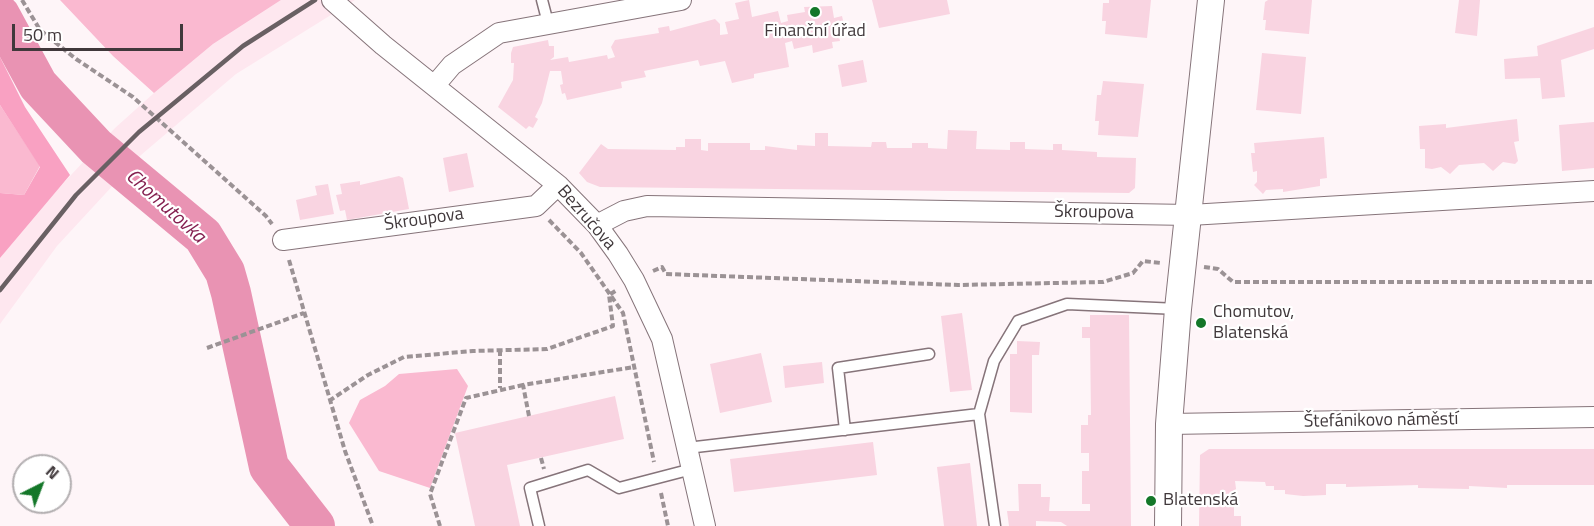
<!DOCTYPE html>
<html>
<head>
<meta charset="utf-8">
<style>
	body { margin:0 }
	#map { position:relative; width:1594px; height:526px; overflow:hidden; background:#fef5f8; font-family:"Titillium Web",sans-serif }
	canvas { display:block }
	.north { position:absolute; left:12px; top:454px; width:60px; height:60px; box-sizing:border-box; background:#fff; border:2px solid #b3afb1; border-radius:50%; rotate:42deg; font-size:16px; font-weight:700; line-height:24px; text-align:center; color:#40383b }
	.north::after { content:''; display:block; margin:auto; width:21px; height:27px; background:#147729; clip-path:polygon(50% 0,100% 100%,50% 72%,0 100%) }
	.scale { position:absolute; left:12px; top:24px; width:171px; height:27px; box-sizing:border-box; border:3px solid #40383b; border-top:0; padding-left:8px; font-size:18px; line-height:21px; white-space:nowrap; color:#40383b; -webkit-text-stroke:4px #fff; paint-order:stroke }
</style>
</head>
<body>
<div id="map">
<canvas width="1594" height="526"></canvas>
<div class="north">N</div>
<div class="scale">50 m</div>
</div>
<script>
const ctx = document.querySelector('canvas').getContext('2d');
ctx.lineJoin = 'round';
function fill(path, color) {
  ctx.fillStyle = color;
  ctx.fill(path, 'evenodd');
}
function toPath(rows) {
  const path = new Path2D();
  for (const r of rows) {
    path.moveTo(r[0], r[1]);
    for (let i = 2; i < r.length; i += 2) path.lineTo(r[i], r[i + 1]);
  }
  return path;
}
function stroke(path, color, width, dash) {
  ctx.strokeStyle = color;
  ctx.lineWidth = width;
  ctx.lineCap = dash ? 'butt' : 'round';
  ctx.setLineDash(dash || []);
  ctx.stroke(path);
}
function drawText(font, color, halo, rows, align = 'center') {
  ctx.font = font + ' "Titillium Web",sans-serif';
  ctx.lineWidth = 4.5;
  ctx.setLineDash([]);
  ctx.textBaseline = 'middle';
  ctx.strokeStyle = halo;
  ctx.fillStyle = color;
  for (const [text, x, y, turn = 0] of rows) {
    ctx.save();
    ctx.translate(x, y);
    ctx.rotate((+turn || 0) * Math.PI / 180);
    ctx.textAlign = isNaN(turn) ? turn : align;
    if (halo) ctx.strokeText(text, 0, 0);
    ctx.fillText(text, 0, 0);
    ctx.restore();
  }
}
const built = toPath([
	[281,0,355,0,236,74,141,155,57,246,0,324,0,258,28,221,115,128,154,93,213,44]
]);
const green = toPath([
	[60,0,281,0,213,44,154,93,113,56],
	[0,105,40,166,24,195,0,193],
	[457,369,468,386,430,488,379,471,349,423,360,400,385,386,399,374]
]);
const forest = toPath([
	[0,57,25,107,70,175,0,258,0,193,24,195,40,167,0,105]
]);
const river = toPath([
	[0,15,38,85,96,147,203,236,225,272,231,293,269,467,315,526]
]);
const building = toPath([
	[749,0,752,17,778,11,781,23,788,21,787,15,805,12,804,7,832,6,834,18,842,16,845,29,837,30,840,41,832,42,833,48,813,53,812,45,794,49,792,41,785,43,789,67,754,74,754,78,732,83,725,61,700,66,698,60,644,71,646,77,621,82,622,88,567,100,565,93,562,94,560,85,563,84,561,71,550,71,542,103,535,117,538,119,533,128,529,126,526,129,498,107,513,80,514,63,511,63,511,53,513,47,548,40,549,46,554,46,554,57,550,60,568,57,569,62,607,55,608,59,615,57,611,47,615,40,659,33,658,28,669,26,670,31,715,19,720,24,720,35,728,34,725,22,739,19,735,3],
	[872,0,947,0,950,14,879,28],
	[1109,0,1151,0,1147,38,1105,34,1106,21,1102,21,1103,3,1109,3],
	[1268,0,1312,0,1309,34,1265,30,1266,20,1263,20,1265,2],
	[1459,0,1480,0,1477,36,1455,33],
	[1594,27,1594,49,1561,60,1565,97,1542,99,1540,78,1505,79,1504,59,1538,56,1537,46],
	[1262,53,1306,57,1301,114,1256,110],
	[863,60,867,82,842,87,838,65],
	[1103,81,1144,84,1138,137,1098,135,1099,121,1095,121,1097,95,1101,95],
	[1517,119,1519,141,1514,142,1518,161,1515,164,1503,162,1493,171,1484,163,1459,165,1450,174,1441,167,1432,169,1425,168,1425,149,1420,149,1419,126,1446,124,1446,128],
	[1594,122,1594,168,1562,171,1559,125],
	[948,130,977,131,976,149,1010,150,1010,142,1025,142,1025,149,1053,150,1053,144,1062,144,1062,150,1097,152,1097,157,1136,158,1135,188,1129,193,600,187,587,182,579,173,601,144,608,149,676,150,676,147,685,147,685,139,701,139,701,150,708,151,708,143,750,143,750,150,765,150,765,146,797,150,797,145,815,146,815,133,828,133,828,146,871,147,872,142,886,142,887,148,912,148,912,143,928,143,928,148,947,149],
	[1324,137,1327,178,1320,179,1320,186,1283,192,1283,189,1266,190,1263,194,1254,185,1257,182,1257,171,1253,172,1251,153,1255,153,1254,143],
	[467,153,474,187,449,192,443,158],
	[399,176,403,178,409,209,347,220,345,210,340,211,336,195,342,194,340,184,360,181,360,185],
	[328,184,334,214,300,220,296,200,317,195,315,186],
	[962,313,972,390,950,392,941,316],
	[1090,315,1129,315,1131,526,1067,526,1061,522,1036,521,1036,526,1009,526,1007,511,1019,511,1018,484,1041,484,1041,497,1050,497,1049,511,1090,511,1090,504,1082,504,1082,471,1089,471,1089,453,1081,453,1081,425,1088,425,1088,415,1091,415,1090,338,1082,338,1082,327,1090,327],
	[1017,341,1040,342,1039,355,1032,355,1032,413,1010,412,1010,354,1017,354],
	[761,353,772,402,720,413,710,364],
	[822,362,824,383,785,388,783,366],
	[615,396,624,439,507,465,520,526,475,526,455,433],
	[873,442,877,475,734,492,730,459],
	[1209,449,1594,449,1594,485,1507,485,1507,488,1469,486,1469,489,1418,488,1418,485,1346,487,1346,484,1326,484,1326,495,1303,496,1285,494,1285,490,1274,490,1274,486,1266,486,1265,482,1235,481,1238,504,1234,504,1234,516,1241,516,1241,526,1199,526,1200,455],
	[970,463,977,526,944,526,937,467]
]);
const path = toPath([
	[22,0,40,30,76,59,133,97,266,216,272,224],
	[549,220,581,253,623,313,654,462],
	[289,260,345,451,373,526],
	[1204,267,1218,269,1233,282,1594,282],
	[653,271,662,267,666,274,958,285,1103,282,1133,273,1143,261,1161,263],
	[207,348,304,313],
	[500,350,500,388],
	[329,401,368,375,404,357,473,351,547,349,613,326,609,295,617,290],
	[529,416,523,385,634,367],
	[541,458,544,469],
	[661,493,668,526],
	[440,526,430,494,466,398,523,385]
]);
const service = toPath([
	[542,0,548,23],
	[845,430,838,368,929,354],
	[687,448,979,414],
	[539,526,530,488,588,470,619,488,692,469],
	[995,526,979,414,994,361,1018,321,1067,304,1178,309]
]);
const minor = toPath([
	[332,0,383,45,558,185,597,225,618,254,634,280,662,339,705,526],
	[435,85,452,65,499,33,681,0],
	[597,225,624,211,647,206,1190,215,1594,191],
	[283,240,536,206,558,185],
	[1169,424,1594,417]
]);
const tertiary = toPath([
	[1168,526,1169,424,1178,309,1211,0]
]);
const rail = toPath([
	[0,290,76,195,139,132,243,46,315,0]
]);
const markers = [
	[815,12,6,"#147729"],
	[1201,323,6,"#147729"],
	[1151,501,6,"#147729"]
];
const poiNames = [
	["Finanční úřad",815,32,"center"],
	["Chomutov,",1213,313],
	["Blatenská",1213,334],
	["Blatenská",1163,501]
];
const streetNames = [
	["Škroupova",1094,213,1],
	["Bezručova",586,218,49],
	["Škroupova",424,220,-8],
	["Štefánikovo náměstí",1381,421,-1]
];
const waterNames = [
	["Chomutovka",165,207,42]
];
fill(built, '#fee7ef');
fill(green, '#fab9d0');
fill(forest, '#f9a1c2');
stroke(river, '#e993b3', 40);
fill(building, '#f9d4e1');
stroke(service, '#86747a', 13);
stroke(minor, '#86747a', 22);
stroke(tertiary, '#86747a', 28);
stroke(path, '#9b9295', 4, [6, 3]);
stroke(service, '#fff', 10);
stroke(minor, '#fff', 20);
stroke(tertiary, '#fff', 26);
stroke(rail, '#696063', 4.5);
for (const [x, y, r, color] of markers) {
  const dot = new Path2D();
  dot.arc(x, y, r, 0, 2 * Math.PI);
  ctx.fillStyle = color;
  ctx.fill(dot);
  stroke(dot, '#fff', 2);
}
drawText('18px', '#40383b', '#fff', poiNames, 'left');
drawText('18px', '#40383b', '#fff', streetNames);
drawText('italic 20px', '#842050', '#fff', waterNames);
</script>
</body>
</html>
